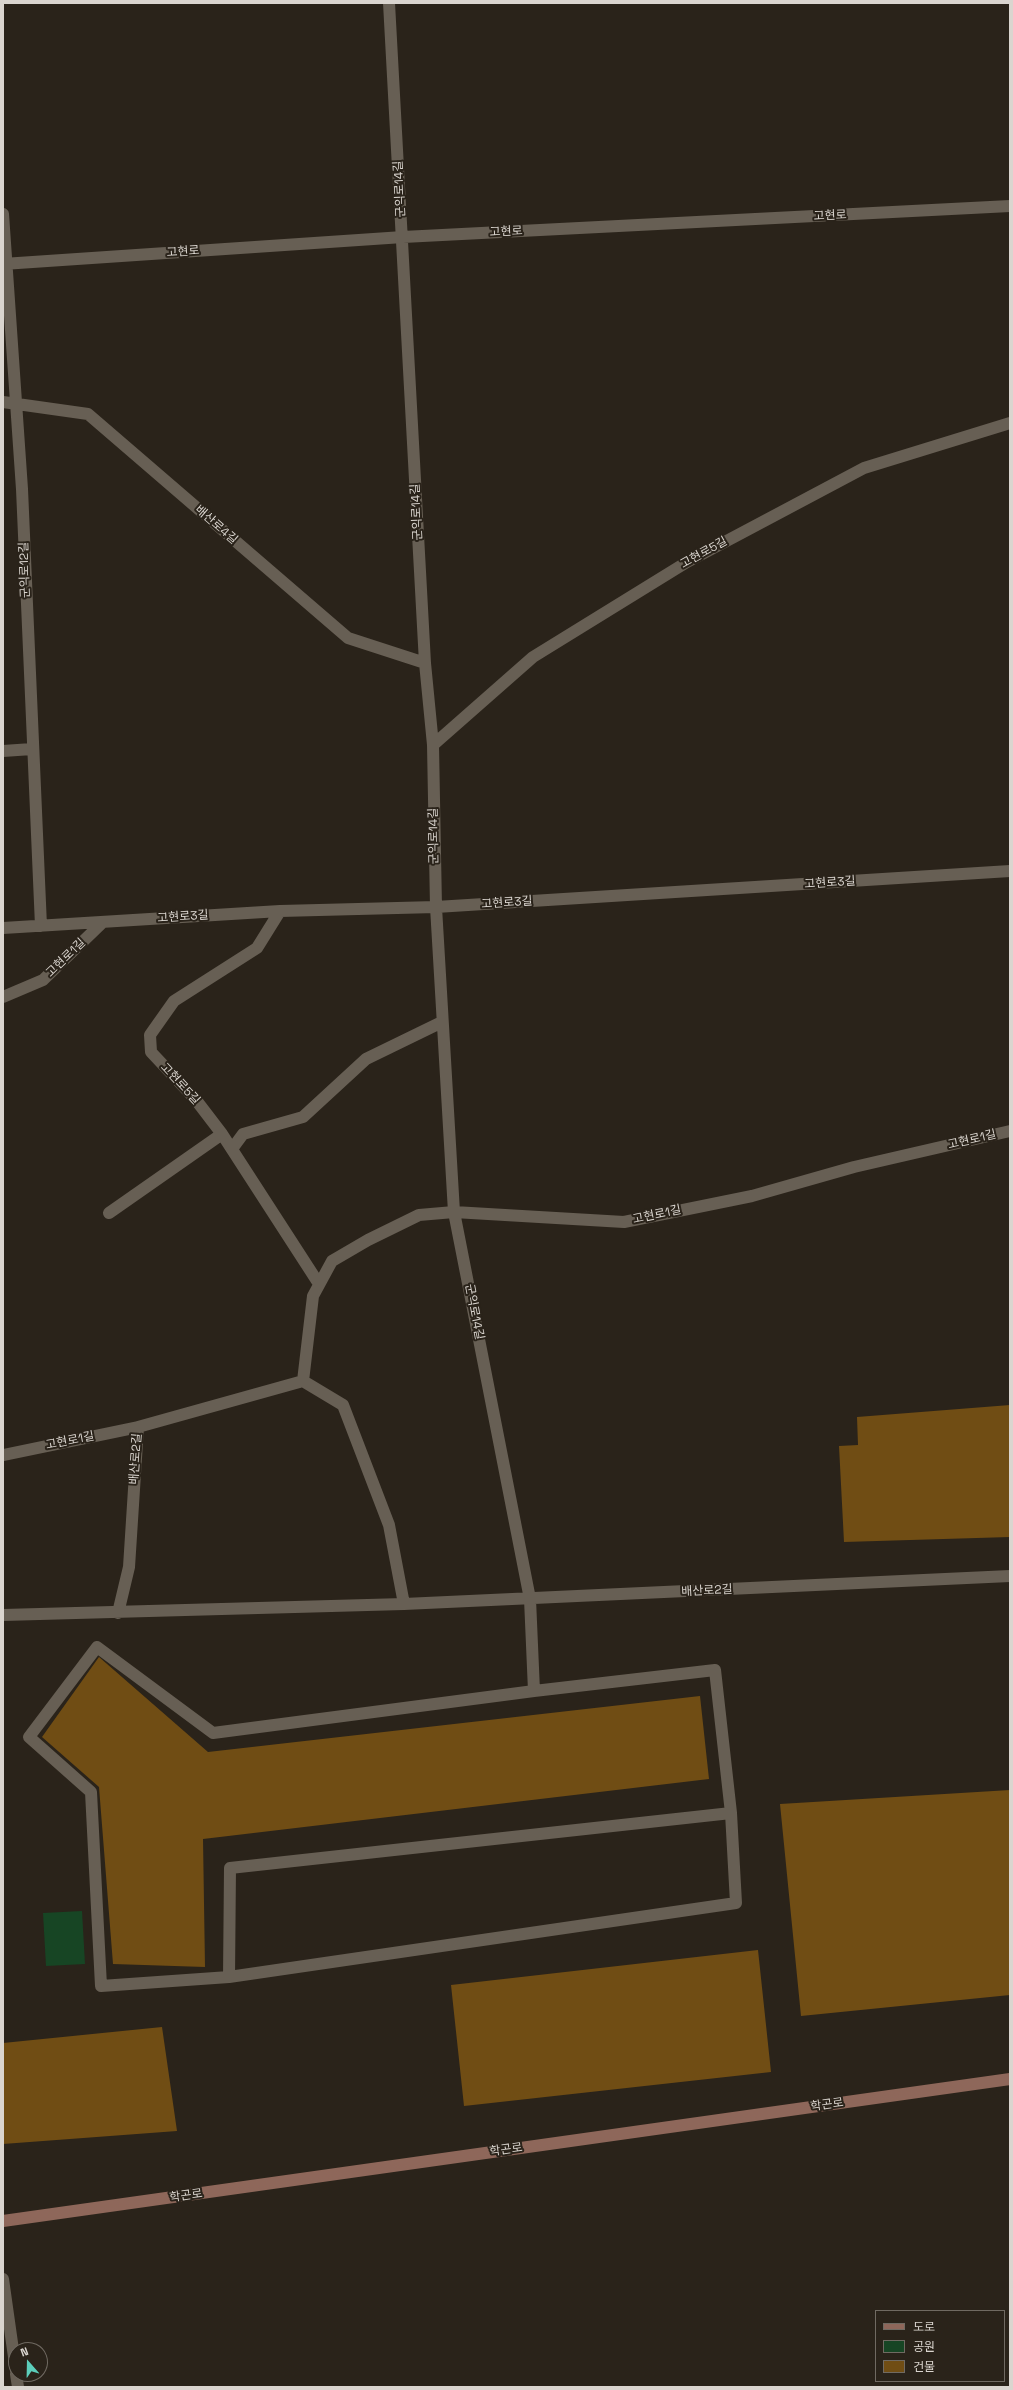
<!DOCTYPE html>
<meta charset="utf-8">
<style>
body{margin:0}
#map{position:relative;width:1013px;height:2390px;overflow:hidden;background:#2a231a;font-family:"Space Grotesk","Noto Sans KR",sans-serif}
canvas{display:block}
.frame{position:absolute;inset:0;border:4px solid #dad5cf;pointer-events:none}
.legend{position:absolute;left:875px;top:2310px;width:130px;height:72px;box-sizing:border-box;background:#2a231a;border:1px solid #706a62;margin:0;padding:5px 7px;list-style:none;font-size:12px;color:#dad5cf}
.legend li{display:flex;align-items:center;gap:8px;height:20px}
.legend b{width:20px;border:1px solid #706a62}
.north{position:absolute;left:8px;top:2342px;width:40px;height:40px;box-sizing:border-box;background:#2a231a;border:1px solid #706a62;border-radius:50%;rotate:340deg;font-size:11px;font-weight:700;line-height:16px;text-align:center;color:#dad5cf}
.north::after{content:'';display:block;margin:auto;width:14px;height:18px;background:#5ccebb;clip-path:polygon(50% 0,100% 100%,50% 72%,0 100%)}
</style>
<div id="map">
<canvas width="1013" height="2390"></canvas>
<div class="frame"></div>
<ul class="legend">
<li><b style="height:5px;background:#8e675a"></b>도로</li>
<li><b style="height:11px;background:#174524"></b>공원</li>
<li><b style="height:11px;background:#704d14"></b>건물</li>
</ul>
<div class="north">N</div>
</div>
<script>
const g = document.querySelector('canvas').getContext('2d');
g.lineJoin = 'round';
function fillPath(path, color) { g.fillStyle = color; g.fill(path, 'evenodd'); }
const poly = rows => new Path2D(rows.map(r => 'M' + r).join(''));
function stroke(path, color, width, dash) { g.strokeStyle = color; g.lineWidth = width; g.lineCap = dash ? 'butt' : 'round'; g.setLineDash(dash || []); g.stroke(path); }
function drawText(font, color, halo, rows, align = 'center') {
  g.font = font + ' "Space Grotesk","Noto Sans KR",sans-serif'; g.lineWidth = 4; g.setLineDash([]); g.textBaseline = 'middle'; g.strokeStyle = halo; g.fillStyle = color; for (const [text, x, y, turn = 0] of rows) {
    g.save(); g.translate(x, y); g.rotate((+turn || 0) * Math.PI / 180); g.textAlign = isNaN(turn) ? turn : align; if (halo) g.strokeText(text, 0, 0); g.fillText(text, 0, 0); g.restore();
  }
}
const green = poly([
 [82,1911,85,1964,46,1966,43,1913]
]);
const building = poly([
 [1010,1405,1010,1537,844,1542,839,1446,858,1445,857,1417],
 [99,1657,208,1752,700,1696,709,1779,203,1839,205,1967,113,1964,99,1787,42,1737],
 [1010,1790,1010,1995,801,2016,780,1804],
 [758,1950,771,2072,464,2106,451,1985],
 [162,2027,177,2131,3,2144,3,2043]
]);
const lane = poly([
 [3,2279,16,2371],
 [16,2374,18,2387]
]);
const street = poly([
 [389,3,425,663,433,745,436,907,454,1212,530,1599,534,1691,213,1733,97,1647,29,1737,91,1792,101,1986,229,1977,736,1903,731,1813,715,1670,534,1691],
 [3,214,22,489,41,926],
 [3,264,403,237,1010,206],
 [3,402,88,414,348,638,425,663],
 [433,745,533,657,687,562,864,468,1010,423],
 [3,751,32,749],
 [280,911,257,948,174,1001,150,1035,151,1052,196,1100,222,1134,319,1284],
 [3,928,280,911,436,907,1010,871],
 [3,997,43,980,103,922],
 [232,1149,243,1134,303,1117,366,1059,442,1022],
 [109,1213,222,1134],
 [303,1381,343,1405,389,1525,404,1604],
 [3,1455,138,1427],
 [118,1613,129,1567,138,1427,303,1381,313,1296,332,1261,368,1240,419,1215,454,1212,624,1222,752,1196,854,1167,1010,1131],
 [3,1615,404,1604,1010,1576],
 [229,1977,230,1868,731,1813]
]);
const secondary = poly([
 [3,2221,1010,2079]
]);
const streetNames = [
 ["군익로14길",400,189,-93],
 ["고현로",830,216,-3],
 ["고현로",506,232,-3],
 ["고현로",183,252,-4],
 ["군익로14길",417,512,-93],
 ["배산로4길",216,525,41],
 ["고현로5길",704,553,-29],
 ["군익로12길",25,570,-92],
 ["군익로14길",434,836,-91],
 ["고현로3길",830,883,-4],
 ["고현로3길",507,903,-4],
 ["고현로3길",183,917,-4],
 ["고현로1길",66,958,-44],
 ["고현로5길",180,1084,47],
 ["고현로1길",972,1140,-13],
 ["고현로1길",657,1215,-12],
 ["군익로14길",474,1312,79],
 ["고현로1길",70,1441,-11],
 ["배산로2길",136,1459,-86],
 ["배산로2길",707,1591,-3],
 ["학곤로",827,2105,-8],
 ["학곤로",506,2150,-8],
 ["학곤로",186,2196,-8]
];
fillPath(green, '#174524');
fillPath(building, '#704d14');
stroke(lane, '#675f54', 12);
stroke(street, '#675f54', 12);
stroke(secondary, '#8e675a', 12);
drawText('12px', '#dad5cf', '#2a231a', streetNames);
</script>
